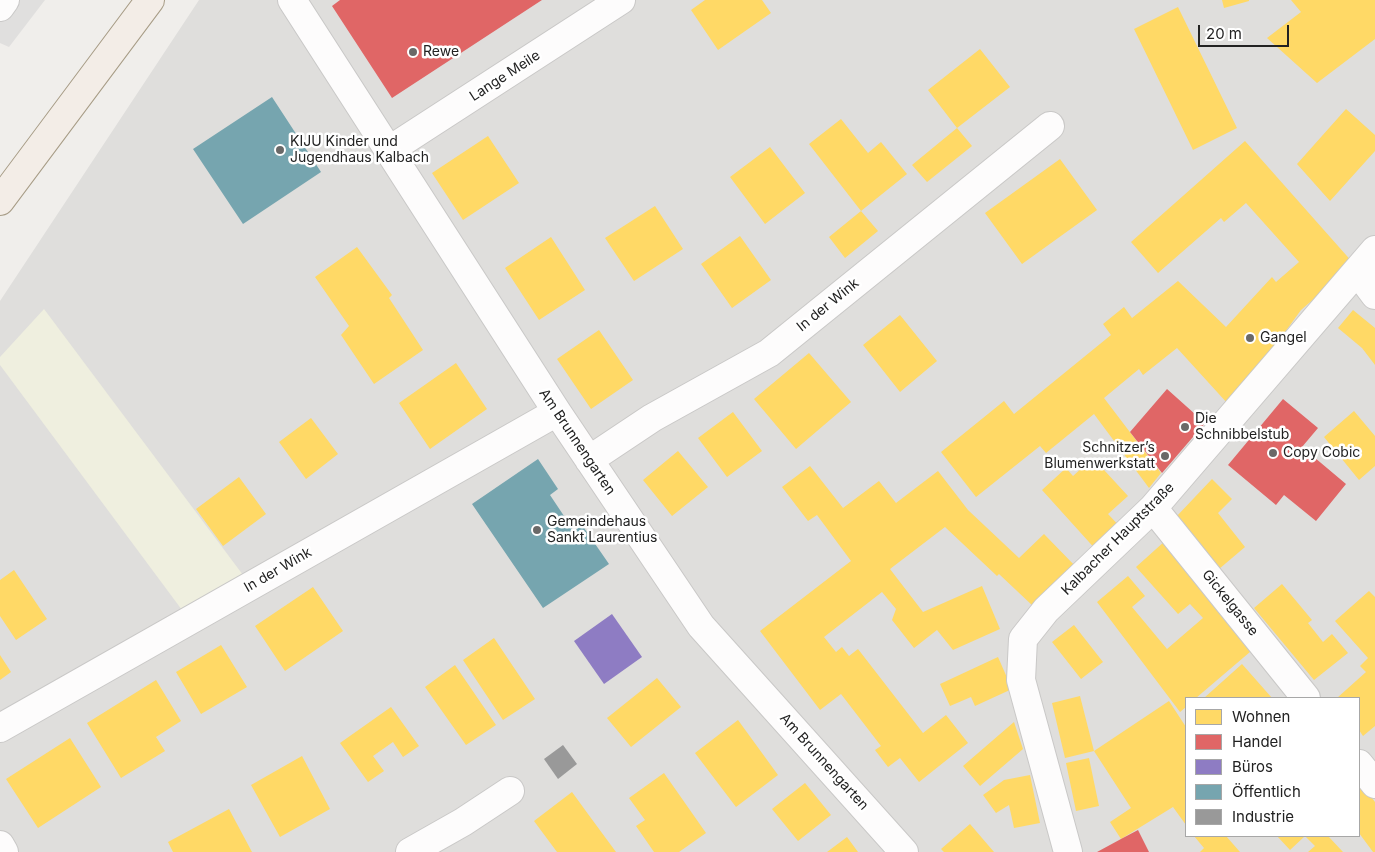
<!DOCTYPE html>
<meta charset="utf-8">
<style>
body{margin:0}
#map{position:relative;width:1375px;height:852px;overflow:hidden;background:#f0eeeb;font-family:Inter,sans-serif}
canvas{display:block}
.legend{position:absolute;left:1185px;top:697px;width:175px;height:140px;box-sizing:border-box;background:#fff;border:1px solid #a7a7a7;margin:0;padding:6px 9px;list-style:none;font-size:15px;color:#222}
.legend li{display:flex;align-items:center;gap:10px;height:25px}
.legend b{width:25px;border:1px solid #a7a7a7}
.scale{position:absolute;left:1198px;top:25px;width:91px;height:22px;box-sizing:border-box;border:2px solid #222;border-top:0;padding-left:6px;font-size:15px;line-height:18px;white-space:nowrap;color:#222;-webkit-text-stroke:4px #fff;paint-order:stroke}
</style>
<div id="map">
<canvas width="1375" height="852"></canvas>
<ul class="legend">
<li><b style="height:14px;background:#ffd966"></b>Wohnen</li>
<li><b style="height:14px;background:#e06666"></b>Handel</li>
<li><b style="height:14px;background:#8e7cc3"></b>Büros</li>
<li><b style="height:14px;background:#76a5af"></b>Öffentlich</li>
<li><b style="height:14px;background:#999"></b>Industrie</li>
</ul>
<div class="scale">20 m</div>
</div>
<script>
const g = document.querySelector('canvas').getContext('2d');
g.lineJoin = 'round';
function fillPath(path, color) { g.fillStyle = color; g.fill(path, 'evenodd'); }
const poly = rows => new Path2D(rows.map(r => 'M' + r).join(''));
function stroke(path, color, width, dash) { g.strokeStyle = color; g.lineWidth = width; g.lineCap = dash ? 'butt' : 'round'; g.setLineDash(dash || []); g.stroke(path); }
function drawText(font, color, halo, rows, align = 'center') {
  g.font = font + ' Inter,sans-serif'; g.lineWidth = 5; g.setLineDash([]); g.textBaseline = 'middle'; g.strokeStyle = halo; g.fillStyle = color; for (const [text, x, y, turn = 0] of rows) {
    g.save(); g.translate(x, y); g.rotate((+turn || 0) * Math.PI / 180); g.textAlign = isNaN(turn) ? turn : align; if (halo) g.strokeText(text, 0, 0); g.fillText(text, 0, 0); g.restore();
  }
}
const residential = poly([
 [199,0,1375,0,1375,852,0,852,0,301],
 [1186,698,1359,698,1359,836,1186,836]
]);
const farmland = poly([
 [44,309,243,575,182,610,0,365,0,357]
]);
const parking = poly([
 [0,0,45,0,9,47,0,43]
]);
const homes = poly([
 [705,0,762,0,771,13,718,50,691,10],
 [1222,0,1249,0,1249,1,1224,8],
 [1291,0,1375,0,1375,39,1317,83,1267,38,1301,12],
 [1178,7,1237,128,1193,150,1134,29],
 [980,49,1010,87,957,128,972,146,927,182,912,165,957,128,928,90],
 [1346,109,1375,135,1375,151,1330,201,1297,164],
 [841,119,868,153,881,142,907,174,861,211,809,144],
 [488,136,519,183,463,220,432,173],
 [1245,141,1354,264,1301,310,1264,361,1228,404,1177,348,1143,375,1139,369,1104,398,1161,473,1149,488,1094,414,1046,453,1040,446,976,497,941,452,1004,401,1014,414,1111,335,1103,324,1124,307,1132,318,1178,281,1226,327,1272,277,1276,282,1299,262,1246,203,1224,222,1221,218,1158,273,1131,242],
 [770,147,805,193,765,224,730,177],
 [1060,159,1097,210,1022,264,985,213],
 [655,206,683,249,634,281,605,238],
 [861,211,878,231,845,258,829,237],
 [740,236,771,280,732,308,701,264],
 [551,237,585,290,539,320,505,268],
 [357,247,392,295,389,298,423,350,374,384,341,335,349,326,315,277],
 [1353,310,1375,328,1375,365,1362,348,1338,328],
 [900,315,937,361,900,392,863,345],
 [599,330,633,380,591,409,557,359],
 [809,353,851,402,796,449,754,399],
 [456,363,487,409,430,449,399,403],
 [1354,411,1375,436,1375,466,1359,480,1324,437],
 [733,412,762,451,727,477,698,438],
 [311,418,338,454,306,479,279,442],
 [678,451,708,487,672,516,643,480],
 [1093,458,1128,496,1108,514,1123,530,1098,552,1042,490,1066,468,1073,476],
 [810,466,843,508,879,481,896,503,938,471,968,510,1019,558,1044,534,1079,570,1034,607,999,574,997,576,945,527,890,569,923,612,982,586,1000,629,953,650,937,630,914,648,892,620,896,609,882,592,824,637,836,652,842,647,849,656,858,649,923,733,946,715,968,743,919,782,900,758,888,767,875,750,881,746,841,694,820,710,760,631,851,561,817,515,808,521,782,487],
 [239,477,266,514,223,546,196,509],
 [1212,479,1232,499,1218,513,1245,547,1219,569,1176,517],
 [1165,541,1257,646,1196,698,1186,698,1186,707,1180,712,1097,602,1128,576,1145,596,1132,607,1167,649,1203,618,1190,604,1178,614,1136,567],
 [14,570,47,619,16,640,0,616,0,580],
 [1282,584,1312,620,1308,623,1323,642,1332,634,1348,653,1314,680,1254,608],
 [313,587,343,631,285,671,255,626],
 [1369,591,1375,597,1375,726,1363,736,1359,730,1359,698,1337,698,1366,672,1360,666,1368,658,1335,621],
 [1074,625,1103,662,1081,679,1052,642],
 [494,638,535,699,503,720,463,660],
 [221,645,247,687,201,714,176,672],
 [0,655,11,672,0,680],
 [998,657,1012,689,975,706,971,697,950,706,940,684],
 [1242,664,1272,698,1204,698],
 [455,665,496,725,466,745,425,687],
 [657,678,681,707,631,747,607,718],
 [156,680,181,721,156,737,165,751,121,778,87,723],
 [1080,696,1094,751,1065,758,1052,703],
 [1169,701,1186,727,1186,825,1173,807,1121,839,1110,822,1131,808,1094,751],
 [391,707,419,746,403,757,393,742,373,756,384,771,368,782,340,743],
 [738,720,778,775,736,807,695,753],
 [1014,722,1023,749,980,786,963,766],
 [70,738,101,787,38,828,6,779],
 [302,756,330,809,280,837,251,785],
 [1089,758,1099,806,1076,811,1066,763],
 [664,773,706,833,679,852,654,852,636,826,645,820,629,798],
 [1030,775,1040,823,1014,828,1009,805,996,813,983,795,1004,780],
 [1359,781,1375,802,1375,852,1373,852,1359,833],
 [805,783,831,815,798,841,772,809],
 [572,792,588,814,616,852,557,852,534,821],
 [229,809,252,852,173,852,168,842],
 [970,824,994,852,944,852,941,849],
 [1194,836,1226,836,1240,852,1200,852,1204,848],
 [1277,836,1305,836,1290,850],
 [1305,836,1328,836,1343,852,1308,852,1315,846],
 [847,837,858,852,827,852]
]);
const shops = poly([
 [340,0,542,0,392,98,332,6],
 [1167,389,1205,423,1162,473,1130,432],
 [1283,399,1318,428,1302,447,1346,484,1316,521,1284,495,1276,505,1228,465],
 [1138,830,1149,852,1097,852,1121,839]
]);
const offices = poly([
 [612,614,642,657,604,684,574,641]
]);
const public = poly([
 [272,97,321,172,243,224,193,149],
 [538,459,558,489,550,495,574,531,582,525,609,564,543,608,472,504]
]);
const industry = poly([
 [563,745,577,764,558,779,544,759]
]);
const minor = poly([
 [292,0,557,412,701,626,904,852],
 [0,7,5,0],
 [388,151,621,0],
 [1357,271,1375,295],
 [589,460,652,418,769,353,1050,126],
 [1153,508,1306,698],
 [0,728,557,412],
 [1359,764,1375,784],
 [0,845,4,852],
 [410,852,463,822,510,791],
 [1068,852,1021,680,1023,639,1046,610,1153,508,1375,250]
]);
const major = poly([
 [0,201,150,0]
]);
const markers = [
 [413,52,5,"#6a6968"],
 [280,150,5,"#6a6968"],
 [1250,338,5,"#6a6968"],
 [1185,427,5,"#6a6968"],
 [1273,453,5,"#6a6968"],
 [1165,456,5,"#6a6968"],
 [537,530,5,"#6a6968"]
];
const poiNames = [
 ["Rewe",423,52],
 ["KIJU Kinder und",290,142],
 ["Jugendhaus Kalbach",290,158],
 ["Gangel",1260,338],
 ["Die",1195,419],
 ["Schnibbelstub",1195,435],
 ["Schnitzer’s",1155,448,"right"],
 ["Blumenwerkstatt",1155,464,"right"],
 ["Copy Cobic",1283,453],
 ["Gemeindehaus",547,522],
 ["Sankt Laurentius",547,538]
];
const streetNames = [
 ["Lange Meile",505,76,-33],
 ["In der Wink",828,305,-39],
 ["Am Brunnengarten",577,442,56],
 ["Kalbacher Hauptstraße",1118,539,-45],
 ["In der Wink",278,570,-30],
 ["Gickelgasse",1230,603,51],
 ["Am Brunnengarten",824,762,48]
];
fillPath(residential, '#dfdedc');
fillPath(farmland, '#efefdf');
fillPath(parking, '#e0dfde');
fillPath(homes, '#ffd966');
fillPath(shops, '#e06666');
fillPath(offices, '#8e7cc3');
fillPath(public, '#76a5af');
fillPath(industry, '#999');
stroke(minor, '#c9c8c7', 30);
stroke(major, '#a79c86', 30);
stroke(minor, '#fdfcfc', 28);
stroke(major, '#f3ede7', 28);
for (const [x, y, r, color] of markers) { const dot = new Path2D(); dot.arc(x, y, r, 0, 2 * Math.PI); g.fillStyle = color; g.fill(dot); stroke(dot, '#fff', 2); }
drawText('14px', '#222', '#fff', poiNames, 'left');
drawText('14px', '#222', '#fff', streetNames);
</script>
